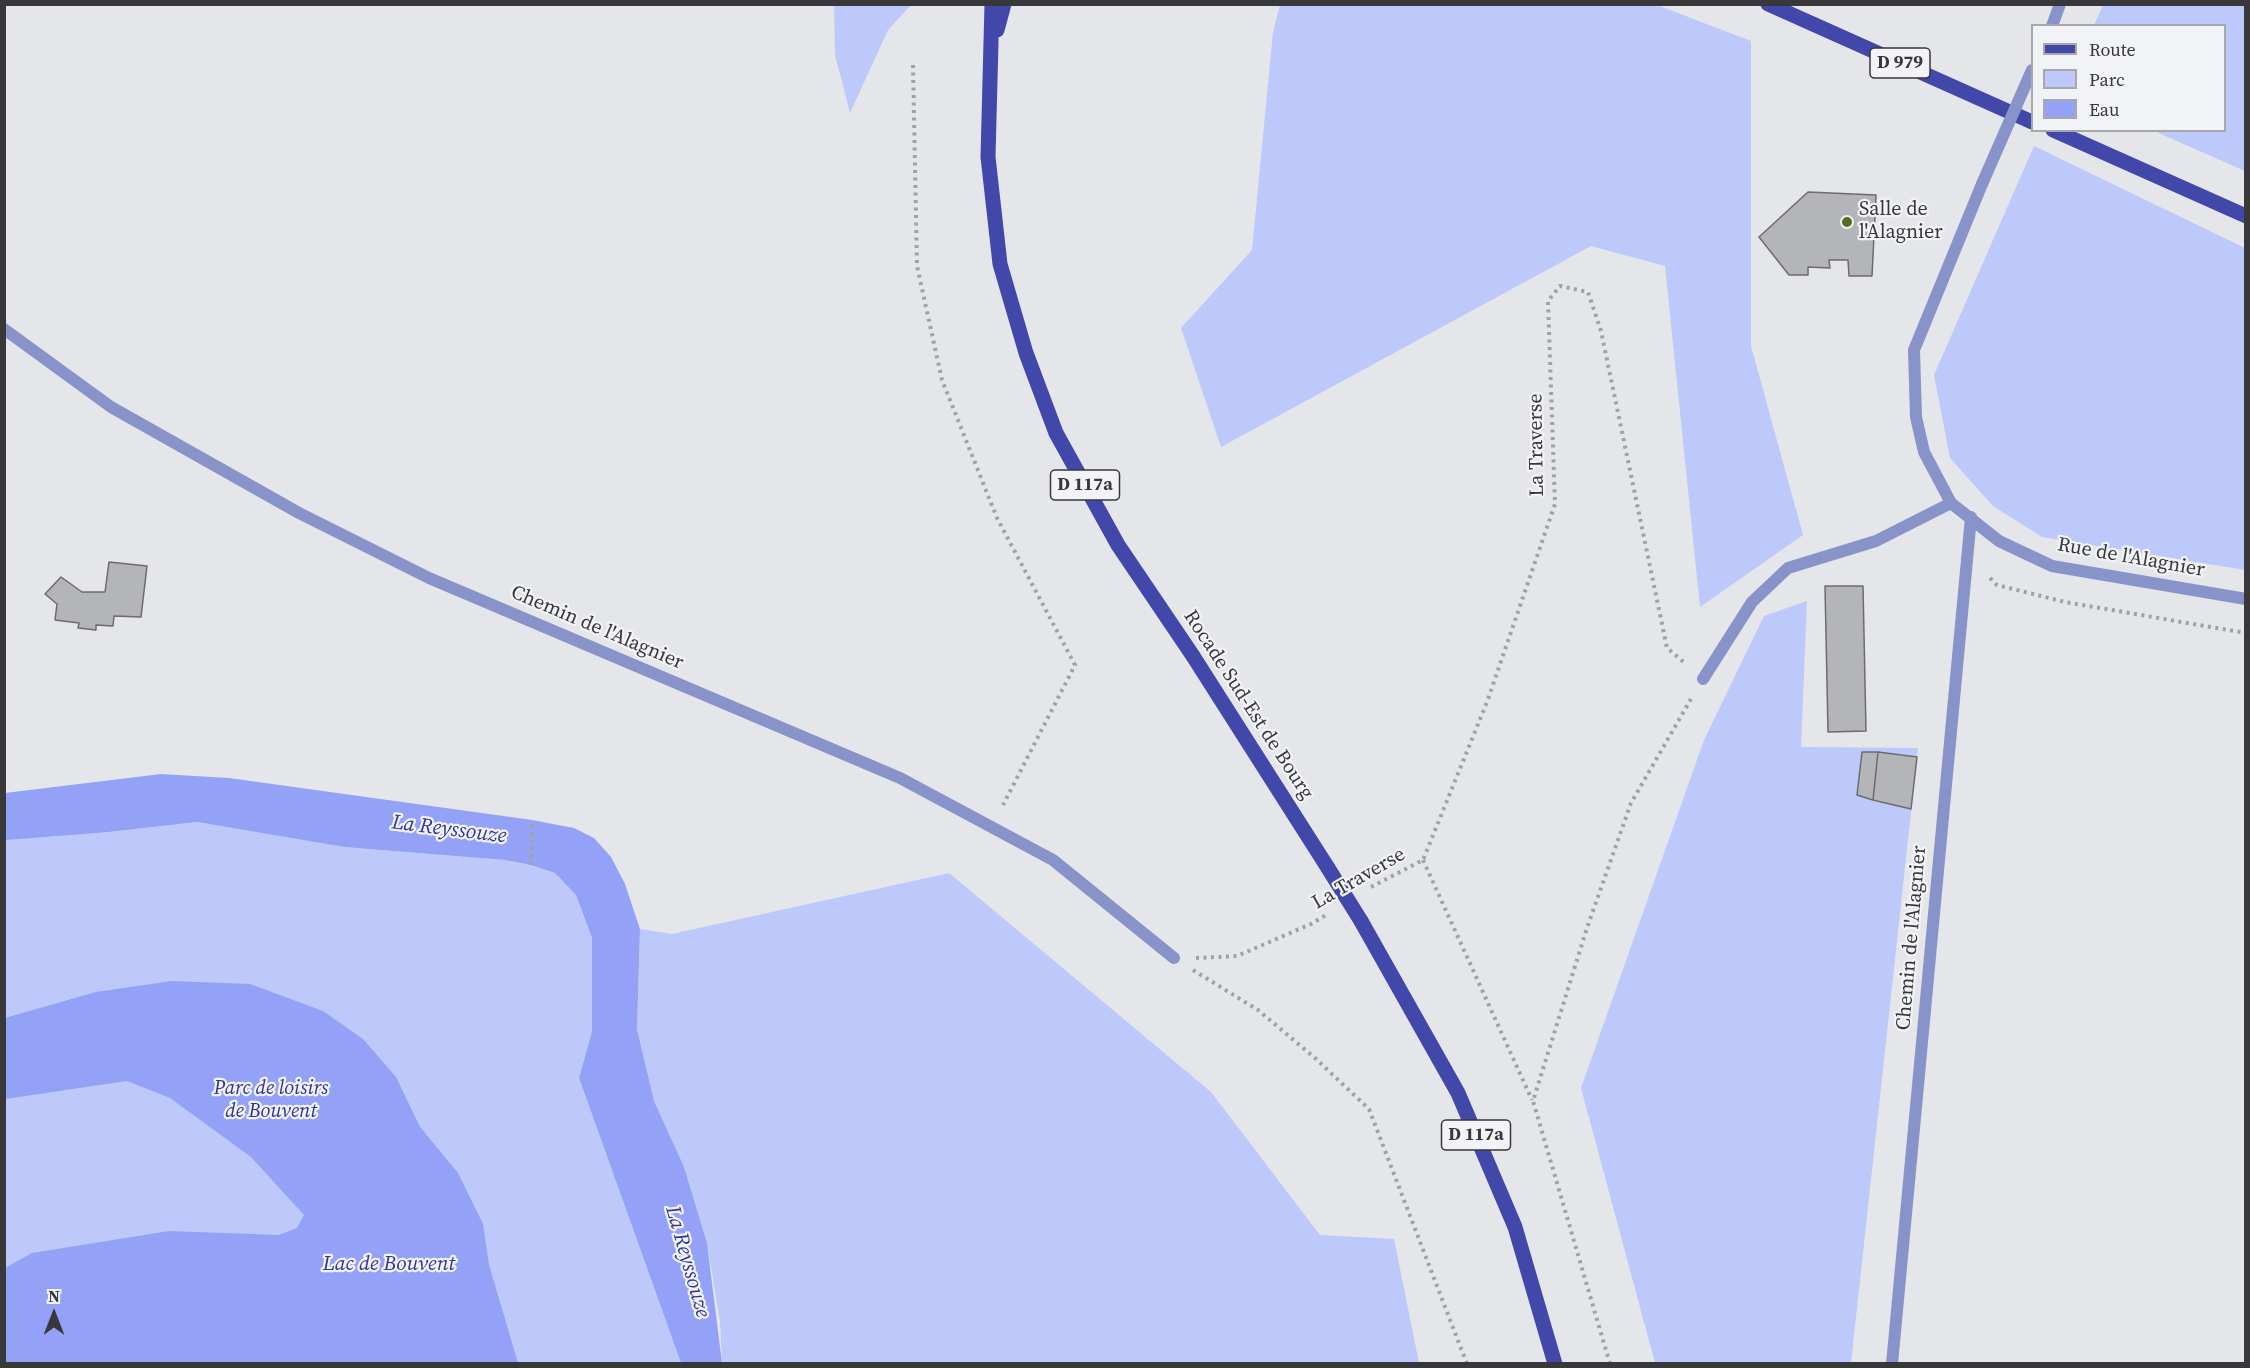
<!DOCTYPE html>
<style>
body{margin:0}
#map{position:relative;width:2250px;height:1368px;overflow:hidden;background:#e5e6e9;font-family:"Source Serif 4",serif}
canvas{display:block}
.frame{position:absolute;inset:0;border:6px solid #38383a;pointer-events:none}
.legend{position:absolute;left:2031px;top:24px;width:195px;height:108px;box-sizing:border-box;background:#f2f3f6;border:2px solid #a8a8ab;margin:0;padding:8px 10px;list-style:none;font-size:18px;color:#38383a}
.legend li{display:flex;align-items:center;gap:12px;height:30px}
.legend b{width:30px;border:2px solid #a8a8ab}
.north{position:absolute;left:24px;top:1284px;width:60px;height:60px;-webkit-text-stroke:4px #f2f3f6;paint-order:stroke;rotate:0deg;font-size:16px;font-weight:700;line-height:24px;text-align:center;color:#38383a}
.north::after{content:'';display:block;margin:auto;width:21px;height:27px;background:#38383a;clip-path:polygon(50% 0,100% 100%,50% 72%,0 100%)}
</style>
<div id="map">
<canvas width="2250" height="1368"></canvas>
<div class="frame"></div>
<ul class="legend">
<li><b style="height:8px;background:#4148aa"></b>Route</li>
<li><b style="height:16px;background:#bdc8fb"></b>Parc</li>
<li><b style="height:16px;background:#93a2f6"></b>Eau</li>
</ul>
<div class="north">N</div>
</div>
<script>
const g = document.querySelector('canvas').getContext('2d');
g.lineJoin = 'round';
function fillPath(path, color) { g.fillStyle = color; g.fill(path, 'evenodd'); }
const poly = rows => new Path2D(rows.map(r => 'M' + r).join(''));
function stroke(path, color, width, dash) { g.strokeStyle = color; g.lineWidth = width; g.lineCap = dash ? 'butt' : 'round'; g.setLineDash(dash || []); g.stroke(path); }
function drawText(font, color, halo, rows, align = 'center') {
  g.font = font + ' "Source Serif 4",serif'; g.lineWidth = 4.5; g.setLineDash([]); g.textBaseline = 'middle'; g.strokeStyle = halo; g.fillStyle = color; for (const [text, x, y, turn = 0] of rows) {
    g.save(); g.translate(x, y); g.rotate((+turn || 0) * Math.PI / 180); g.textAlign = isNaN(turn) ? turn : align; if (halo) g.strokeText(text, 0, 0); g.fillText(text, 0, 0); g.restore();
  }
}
const green = poly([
 [834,5,911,5,888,30,850,113,835,55],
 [1280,5,1657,5,1751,41,1751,346,1803,535,1700,607,1665,266,1591,246,1221,447,1181,328,1252,250,1273,32],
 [2103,5,2245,5,2245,171,2154,131,2224,130,2224,26,2094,25],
 [2034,146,2245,248,2245,570,2042,537,1993,506,1950,458,1934,375],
 [1807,601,1801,747,1918,748,1851,1363,1655,1363,1581,1088,1704,740,1764,616],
 [197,822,344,847,505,860,531,865,555,873,576,895,592,938,592,1031,579,1078,681,1363,5,1364,5,838,109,832],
 [949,873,1211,1092,1320,1235,1394,1239,1419,1363,722,1363,720,1322,707,1243,684,1168,654,1101,637,1029,640,929,672,934]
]);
const water = poly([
 [161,774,229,778,532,820,574,828,594,838,611,857,625,884,640,929,637,1029,654,1101,684,1167,707,1243,722,1363,681,1363,579,1078,592,1031,592,938,576,895,555,873,531,865,505,860,344,847,197,822,109,832,5,840,5,793],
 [172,981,250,984,323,1011,363,1039,396,1077,420,1127,458,1173,483,1224,489,1265,518,1363,5,1363,5,1268,32,1253,169,1231,279,1235,297,1228,304,1215,251,1157,170,1098,127,1081,5,1099,5,1018,96,992]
]);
const building = poly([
 [1808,192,1876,195,1872,276,1849,276,1848,260,1829,260,1830,268,1808,267,1808,275,1789,275,1759,237,1808,192],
 [109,562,147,566,141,617,114,616,113,626,96,625,96,630,78,628,79,623,55,620,57,604,45,594,61,577,82,592,105,592,109,562],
 [1825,586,1863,586,1866,731,1828,732,1825,586],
 [1862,752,1878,752,1873,800,1857,795,1862,752],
 [1878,752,1917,757,1911,809,1873,800,1878,752]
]);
const path = poly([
 [913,65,917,266,942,380,997,518,1075,665,1003,805],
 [1990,578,1997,585,2065,602,2246,633],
 [1423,860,1532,1100],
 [531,865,532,820],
 [1371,887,1423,860,1487,702,1555,504,1548,301,1560,286,1588,292,1601,331,1667,648,1686,664],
 [1196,958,1237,956,1311,924,1326,915],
 [1193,970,1258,1010,1315,1058,1369,1109,1467,1364],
 [1610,1364,1533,1101,1587,928,1631,803,1691,699]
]);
const minor = poly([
 [2052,26,2060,4],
 [1982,184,1914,350,1916,417,1924,452,1951,503,1999,541,2052,566,2246,599],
 [4,329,111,407,299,513,429,578,900,778,1053,860,1174,958],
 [1703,679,1752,602,1788,568,1876,541,1951,503],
 [1892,1364,1971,517]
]);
const primary = poly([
 [992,4,988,157,1000,264,1026,353,1056,433,1118,545,1193,656,1328,868],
 [1768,4,2032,122],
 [997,30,1004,4],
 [2053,130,2246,216],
 [1361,921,1458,1093,1515,1227,1555,1364]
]);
const minorBridge = poly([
 [1982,184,2032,70]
]);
const primaryBridge = poly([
 [1328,868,1361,921]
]);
const markers = [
 [1847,222,6,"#556d1f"]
];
const shields = [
 [1900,63,60],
 [1085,485,69],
 [1476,1135,69]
];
const shieldNames = [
 ["D 979",1900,63],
 ["D 117a",1085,485],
 ["D 117a",1476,1135]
];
const poiNames = [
 ["Salle de",1859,210],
 ["l'Alagnier",1859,233]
];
const streetNames = [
 ["La Traverse",1537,445,-91],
 ["Rue de l'Alagnier",2131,558,10],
 ["Chemin de l'Alagnier",597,628,23],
 ["Rocade Sud-Est de Bourg",1248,705,57],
 ["La Traverse",1359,879,-30],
 ["Chemin de l'Alagnier",1912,938,-85]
];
const parkNames = [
 ["Parc de loisirs",271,1089],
 ["de Bouvent",271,1112]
];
const waterNames = [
 ["La Reyssouze",449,830,7],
 ["La Reyssouze",687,1262,74],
 ["Lac de Bouvent",389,1265]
];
fillPath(green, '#bdc8fb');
fillPath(water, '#93a2f6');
fillPath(building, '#b4b5b8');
stroke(building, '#6c6c6f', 1.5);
stroke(path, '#a0a1a3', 4, [3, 4.5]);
stroke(minor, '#8893ca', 12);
stroke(primary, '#4148aa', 15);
stroke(minorBridge, '#8893ca', 12);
stroke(primaryBridge, '#4148aa', 15);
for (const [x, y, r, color] of markers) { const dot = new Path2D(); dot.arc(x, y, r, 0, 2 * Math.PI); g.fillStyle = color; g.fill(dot); stroke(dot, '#f2f3f6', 2); }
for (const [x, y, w] of shields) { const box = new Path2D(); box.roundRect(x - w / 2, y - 15, w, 30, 4.5); g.fillStyle = '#f2f3f6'; g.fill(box); stroke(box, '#38383a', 1.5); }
drawText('bold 18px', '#38383a', null, shieldNames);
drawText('20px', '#38383a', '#f2f3f6', poiNames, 'left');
drawText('20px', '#38383a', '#f2f3f6', streetNames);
drawText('italic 20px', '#303291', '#f2f3f6', parkNames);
drawText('italic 21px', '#323594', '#f2f3f6', waterNames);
</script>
